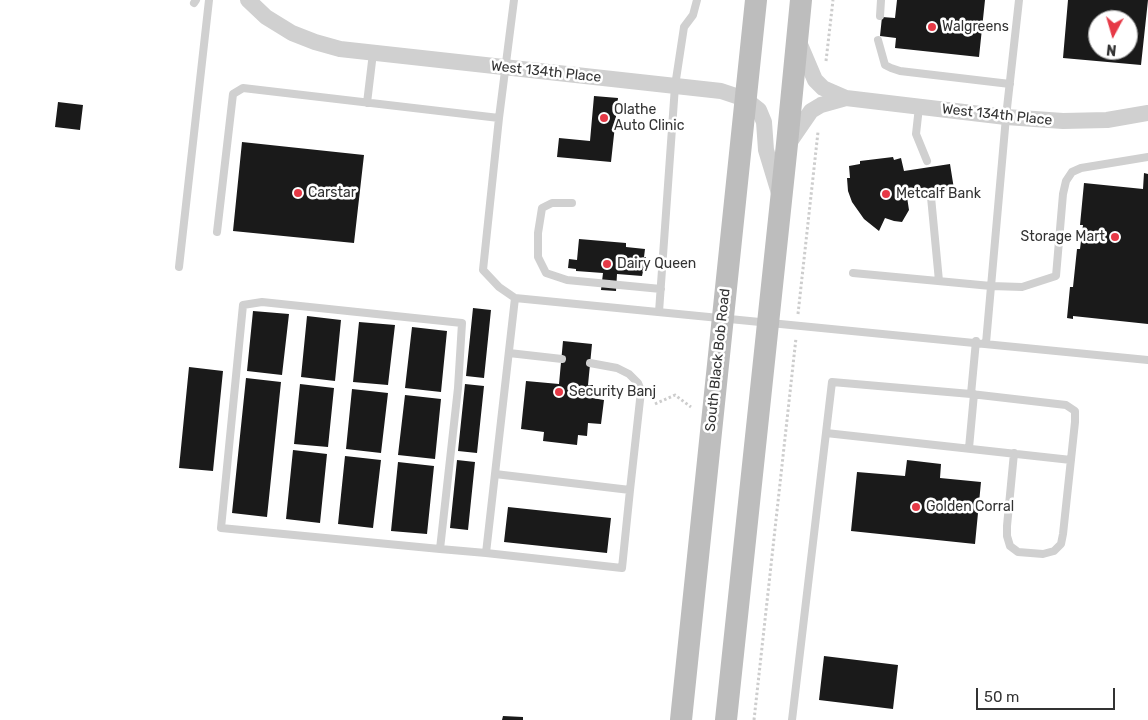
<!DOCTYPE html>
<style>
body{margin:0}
#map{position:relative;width:1148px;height:720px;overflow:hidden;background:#fff;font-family:Rubik,sans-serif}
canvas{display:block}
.north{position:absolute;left:1088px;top:10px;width:50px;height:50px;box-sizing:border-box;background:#fff;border:1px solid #adadad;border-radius:50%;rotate:186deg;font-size:14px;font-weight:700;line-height:20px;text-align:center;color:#333}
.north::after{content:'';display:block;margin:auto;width:18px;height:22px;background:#e63946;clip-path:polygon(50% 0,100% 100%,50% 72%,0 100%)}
.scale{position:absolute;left:976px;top:688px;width:139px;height:22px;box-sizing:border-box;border:2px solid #333;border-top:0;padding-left:6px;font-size:15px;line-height:18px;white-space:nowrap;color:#333;-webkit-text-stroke:4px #fff;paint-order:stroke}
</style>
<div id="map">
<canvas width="1148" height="720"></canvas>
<div class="north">N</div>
<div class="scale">50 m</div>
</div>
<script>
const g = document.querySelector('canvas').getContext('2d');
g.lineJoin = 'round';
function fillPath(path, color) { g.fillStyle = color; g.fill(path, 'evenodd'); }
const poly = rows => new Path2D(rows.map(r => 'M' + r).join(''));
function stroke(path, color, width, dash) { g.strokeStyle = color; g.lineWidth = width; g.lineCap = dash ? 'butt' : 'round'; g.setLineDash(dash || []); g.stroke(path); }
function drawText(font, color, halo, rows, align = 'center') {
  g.font = font + ' Rubik,sans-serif'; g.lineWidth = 5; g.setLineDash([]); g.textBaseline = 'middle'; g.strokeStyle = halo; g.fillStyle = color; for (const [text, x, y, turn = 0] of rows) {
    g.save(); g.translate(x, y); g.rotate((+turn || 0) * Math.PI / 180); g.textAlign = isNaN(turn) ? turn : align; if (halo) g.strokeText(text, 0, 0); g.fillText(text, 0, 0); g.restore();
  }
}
const building = poly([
 [897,0,985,0,979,57,895,48,896,38,880,36,882,17,895,18],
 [1068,0,1148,0,1141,65,1063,58],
 [1098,20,1128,20,1128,50,1098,50],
 [594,96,618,98,611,162,557,157,559,138,590,141],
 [58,102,83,105,80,130,55,127],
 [242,142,364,155,354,243,233,231],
 [893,157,894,160,901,158,904,171,950,164,954,189,907,197,909,210,902,222,894,221,885,218,879,231,864,219,852,202,848,191,847,178,850,178,849,166,860,164,860,161],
 [1144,173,1148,174,1148,324,1073,316,1073,319,1067,318,1070,287,1073,287,1077,249,1080,249,1083,225,1080,225,1084,183,1143,189],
 [579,239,626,243,626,247,645,249,644,257,646,257,642,276,617,274,616,291,601,290,603,273,576,271,576,269,568,268,569,259,577,260],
 [473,308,491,310,484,378,466,376],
 [253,311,289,314,282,375,247,371],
 [307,316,341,320,335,381,301,377],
 [359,322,395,325,388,385,353,382],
 [412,327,447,331,441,392,405,388],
 [563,341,592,344,588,385,593,385,592,398,604,400,601,424,588,423,587,436,578,435,577,445,543,441,544,432,521,429,526,381,559,384],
 [189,367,223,371,213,471,179,468],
 [246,378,281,382,267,517,232,513],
 [300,384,334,388,328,447,294,444],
 [465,384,484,386,477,453,458,451],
 [352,389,388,393,381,453,346,449],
 [405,395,441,399,435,459,398,455],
 [293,450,327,454,320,523,286,519],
 [345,456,381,460,373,528,338,524],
 [457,460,475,462,468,530,450,528],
 [907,460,941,464,940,478,981,482,975,544,851,531,857,472,905,476],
 [398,462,434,466,427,534,391,531],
 [508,507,611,518,607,553,504,542],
 [824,656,898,665,893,709,819,700],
 [503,716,523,717,523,720,502,720]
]);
const path = poly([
 [826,61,833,0],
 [798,314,818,132],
 [655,404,675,395,691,407],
 [754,720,796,338]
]);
const lane = poly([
 [514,0,499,118,483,270,499,287,515,298,1148,360],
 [194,3,196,0],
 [880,16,881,0],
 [878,40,885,65,891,68,900,71,1010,84],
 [367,103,373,53],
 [919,107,916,134,927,161],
 [931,197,939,281],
 [572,203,552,203,542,208,538,233,538,257,546,273,567,280,661,289],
 [217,232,233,94,243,88,499,118],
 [179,267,209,0],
 [853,273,991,286,1022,287,1056,276,1063,194,1066,181,1072,172,1081,168,1148,157],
 [659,312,675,86,684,27,693,15,697,0],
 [986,343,1006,117,1019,0],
 [509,353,562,359],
 [971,394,1066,405,1075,411,1075,422,1063,534,1061,544,1054,551,1043,554,1018,552,1010,546,1007,536,1007,526,1014,453],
 [826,433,1071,460],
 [969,448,974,394],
 [495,474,630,490,641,391,638,383,629,374,617,368,590,363],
 [440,549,458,388,462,323,262,302,243,305,221,528,440,549,486,553,622,568,630,490],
 [486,553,515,298],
 [792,720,832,382,971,394,976,341]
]);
const street = poly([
 [248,0,266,17,292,33,315,42,340,49,721,91,745,99,759,110,764,122,766,150,779,193],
 [798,40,815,80,823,88,846,98,1006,117,1063,121,1107,120,1148,113],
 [789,143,811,111,821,105,846,98]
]);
const secondary = poly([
 [681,720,756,0],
 [726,720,787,144,801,0]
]);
const markers = [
 [932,27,5,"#e63946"],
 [604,118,5,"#e63946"],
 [298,193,5,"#e63946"],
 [886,194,5,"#e63946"],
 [1115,237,5,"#e63946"],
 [607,264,5,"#e63946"],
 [559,392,5,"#e63946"],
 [916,507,5,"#e63946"]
];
const poiNames = [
 ["Walgreens",942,27],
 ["Olathe",614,110],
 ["Auto Clinic",614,126],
 ["Carstar",308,193],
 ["Metcalf Bank",896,194],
 ["Storage Mart",1105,237,"right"],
 ["Dairy Queen",617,264],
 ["Security Banj",569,392],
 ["Golden Corral",926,507]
];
const streetNames = [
 ["West 134th Place",546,72,6],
 ["West 134th Place",997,115,6],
 ["South Black Bob Road",718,360,-84]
];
fillPath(building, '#1a1a1a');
stroke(path, '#cdcdcd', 3, [2.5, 2.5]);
stroke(lane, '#d0d0d0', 8);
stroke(street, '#d0d0d0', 16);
stroke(secondary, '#bdbdbd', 22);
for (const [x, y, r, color] of markers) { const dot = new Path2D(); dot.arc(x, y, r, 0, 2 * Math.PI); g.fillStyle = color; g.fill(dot); stroke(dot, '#fff', 2); }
drawText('14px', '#333', '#fff', poiNames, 'left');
drawText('14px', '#333', '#fff', streetNames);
</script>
